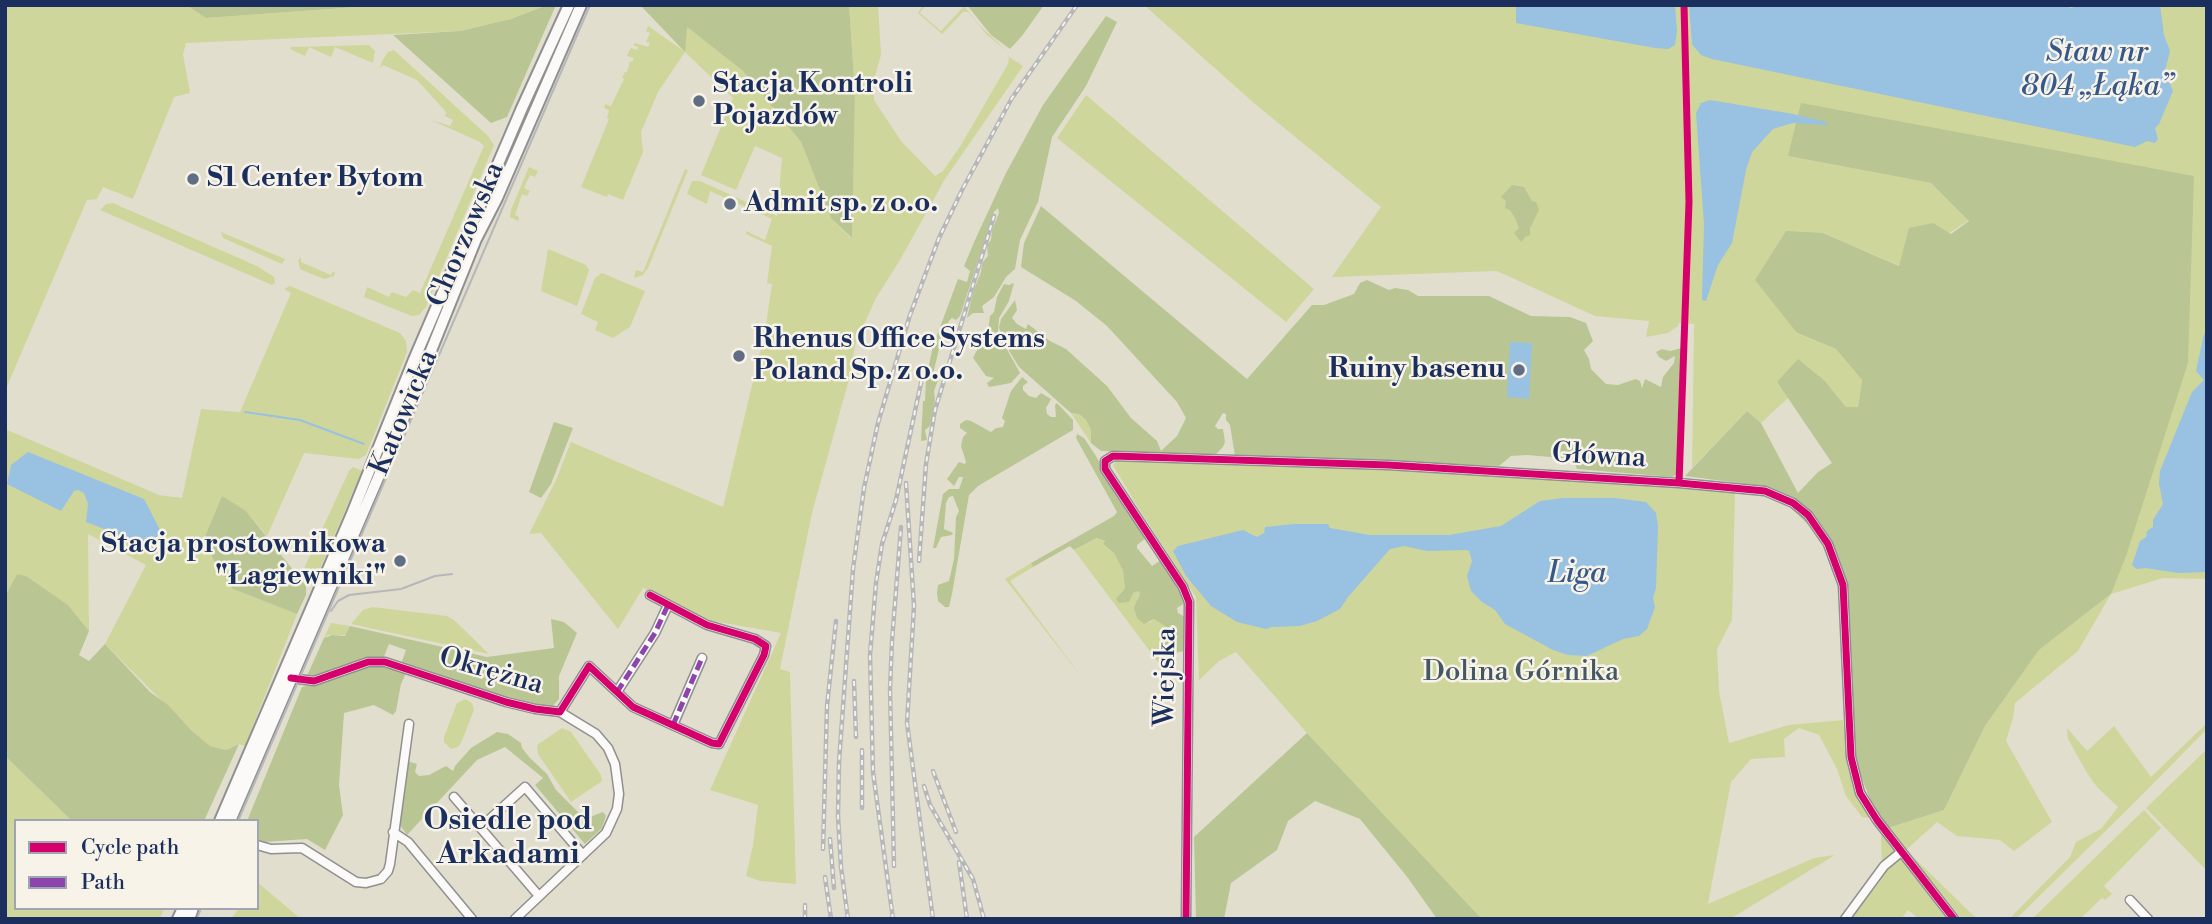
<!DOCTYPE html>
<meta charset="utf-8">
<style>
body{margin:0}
#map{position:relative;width:2212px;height:924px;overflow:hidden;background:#e2dece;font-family:"Libre Bodoni",serif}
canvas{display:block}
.frame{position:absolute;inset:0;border:7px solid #1b2f5e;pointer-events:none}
.legend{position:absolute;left:14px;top:819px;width:245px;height:91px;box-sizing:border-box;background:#f7f3e8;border:2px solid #9fa5b1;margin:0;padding:9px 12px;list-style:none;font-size:21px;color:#1b2f5e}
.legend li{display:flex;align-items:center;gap:14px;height:35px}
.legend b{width:35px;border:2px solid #9fa5b1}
</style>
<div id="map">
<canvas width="2212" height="924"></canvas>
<div class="frame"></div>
<ul class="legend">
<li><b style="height:9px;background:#d6006c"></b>Cycle path</li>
<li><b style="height:9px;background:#8e44ad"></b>Path</li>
</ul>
</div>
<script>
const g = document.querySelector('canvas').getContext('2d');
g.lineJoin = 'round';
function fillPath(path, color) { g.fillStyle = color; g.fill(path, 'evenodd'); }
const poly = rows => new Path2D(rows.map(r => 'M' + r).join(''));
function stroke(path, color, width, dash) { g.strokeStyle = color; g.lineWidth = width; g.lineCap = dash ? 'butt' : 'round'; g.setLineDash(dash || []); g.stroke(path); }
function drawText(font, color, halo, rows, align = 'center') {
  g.font = font + ' "Libre Bodoni",serif'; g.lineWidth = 5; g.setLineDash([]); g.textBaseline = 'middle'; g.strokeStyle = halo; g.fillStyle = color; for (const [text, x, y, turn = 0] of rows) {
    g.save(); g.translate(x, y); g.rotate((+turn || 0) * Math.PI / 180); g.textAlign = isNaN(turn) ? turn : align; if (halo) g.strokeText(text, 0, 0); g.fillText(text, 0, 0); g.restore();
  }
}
const green = poly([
 [5,5,186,5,206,18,384,5,547,5,511,19,460,31,186,43,183,54,190,93,174,97,133,199,103,187,97,199,87,200,5,391],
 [849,5,878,5,881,55,874,79,874,100,901,141,935,176,943,171,961,145,1008,64,1009,58,1008,52,987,35,968,12,963,12,942,34,918,13,923,5,926,5,920,13,941,31,964,6,980,26,1008,52,1009,57,1023,66,945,179,900,260,876,298,856,342,848,383,812,513,780,669,790,672,796,884,760,881,746,876,753,845,758,805,710,790,781,633,707,620,643,588,618,629,541,533,529,534,556,480,571,442,723,507,765,331,772,284,767,283,772,246,746,234,746,231,765,240,772,219,710,191,707,204,687,194,692,181,700,181,777,216,782,158,755,146,736,190,701,175,733,98,685,52,658,92,641,132,643,152,623,200,608,194,607,197,581,187,609,119,607,118,609,110,604,108,605,104,611,106,624,79,622,78,625,72,627,72,630,61,632,62,634,58,627,56,629,51,631,48,637,50,638,47,633,45,635,43,648,47,650,43,646,42,650,33,646,31,648,26,684,51,686,26,743,71,801,142,831,218,851,238,855,92],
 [1144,5,2207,5,2207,579,2163,578,2111,594,2078,651,2015,703,2013,718,2006,741,2052,822,2014,851,2000,840,1957,836,1937,822,1906,850,1977,919,1962,919,1888,828,1944,810,1985,726,2039,650,2111,594,2194,177,1788,156,1931,183,1969,220,1900,266,1823,233,1796,333,1836,349,1862,380,1858,407,1846,407,1825,381,1777,382,1788,398,1761,423,1747,411,1692,468,1694,324,1679,323,1678,326,1668,333,1646,337,1649,321,1595,316,1497,271,1332,277,1381,207,1255,104],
 [369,45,375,51,373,63,335,47,331,57,309,47,305,56,290,49,291,47],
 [394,50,488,136,494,145,426,307,419,315,412,316,364,297,367,287,389,297,392,292,406,297,413,290,420,293,484,146,480,142,431,120,450,126,453,120,445,116,446,112,417,80,383,65,380,69,382,61,388,52],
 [550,64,490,202,522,118],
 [1086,95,1314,289,1286,322,1057,138],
 [529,167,538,171,535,177,530,175,524,188,530,191,527,196,522,194,515,215,519,217,518,221,510,217,511,210],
 [685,169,688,170,648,268,643,275,634,278,636,270,643,272],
 [113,203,257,266,274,277,275,283,272,285,100,210,106,204],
 [221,232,285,259,282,264,223,238],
 [548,249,586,265,589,270,577,306,541,291],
 [301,257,301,262,331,275,333,271,335,273,334,276,324,279,300,269,298,260],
 [602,273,645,291,630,327,613,338,595,330,598,322,581,314,595,278],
 [290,286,400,333,406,341,407,352,366,455,359,459,304,453,267,536,246,511,233,589,297,614,245,746,239,744,226,750,210,746,191,730,105,644,146,565,88,534,89,631,68,605,17,574,5,596,5,429,159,495,182,498,201,409,240,412,291,293,284,289],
 [1071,413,1079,414,1086,420,1091,430,1091,443],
 [1164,456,1502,475,1735,492,1732,620,1717,649,1719,691,1729,743,1789,725,1843,720,1849,771,1857,797,1870,818,1862,817,1846,796,1837,769,1819,735,1799,728,1784,739,1785,757,1751,759,1731,782,1708,904,1814,858,1835,855,1730,919,1482,919,1307,733,1236,652,1219,661,1199,680,1196,597,1134,501,1113,465,1117,460],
 [353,467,362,471,313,585,304,575,305,566,349,471],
 [1098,538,1106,542,1104,545,1114,553,1123,571,1125,588,1120,593,1138,590,1140,592,1137,599,1149,623,1154,619,1169,628,1165,633,1167,651,1172,657,1164,670,1074,550],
 [1031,563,1033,567,1010,581,1084,680,1005,579],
 [373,607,447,616,454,620,489,654,351,624,363,610],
 [331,623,350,626,347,635,328,635,324,638],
 [465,699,472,703,474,710,461,743,458,747,451,749,444,742,444,737,457,703],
 [2207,723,2207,729,2136,801,2016,919,2009,919,2070,857,2076,842,2101,829,2118,807,2097,787,2087,773,2068,739,2067,728,2087,751,2114,726,2151,777],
 [562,728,571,732,601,775,602,781,571,802,538,754,537,745],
 [2207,749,2207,871,2146,808],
 [5,756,72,821,16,821,16,908,164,908,160,919,5,919],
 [2144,810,2161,828,2104,886,2112,894,2105,900,2102,898,2080,919,2032,919],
 [1881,834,1947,919,1919,919,1908,910,1901,919,1849,919,1879,883,1882,869],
 [257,882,301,919,231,919,239,908,257,908]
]);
const forest = poly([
 [186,5,384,5,206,18],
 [547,5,556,5,507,117,491,123,393,35,460,31,511,19],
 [640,5,849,5,855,92,852,238,831,218,801,142,743,71,687,27,685,52],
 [967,5,1044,5,1022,36,1010,49,991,35],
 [1106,16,1117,22,1086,86,1052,137,1038,202,1020,240,1015,269,1006,277,994,297,982,306,984,313,973,313,967,318,973,292,981,272,982,263,988,256,987,245,991,240,992,230,999,213,998,208,994,212,960,316,956,320,952,318,949,321,940,345,933,374,939,378,934,391,935,400,930,426,925,430,927,440,921,441,923,401,925,401,926,379,933,346,958,279,967,282,970,271,964,266,975,240,1006,173,1043,105],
 [1801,103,2194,176,2188,363,2126,556,2111,594,2039,650,1985,726,1944,810,1888,828,1871,802,1859,771,1847,717,1838,583,1819,535,1769,487,1685,476,1747,411,1761,423,1798,493,1818,472,1832,463,1777,382,1798,359,1825,381,1846,407,1858,407,1862,380,1836,349,1797,333,1755,280,1786,231,1823,233,1899,266,1909,228,1933,223,1951,234,1969,221,1931,183,1788,156],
 [1512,185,1524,187,1532,201,1536,202,1539,210,1530,228,1530,235,1525,237,1521,242,1514,233,1519,228,1515,218,1510,210,1505,208,1506,201,1501,197],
 [1041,206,1247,379,1312,305,1324,305,1354,294,1360,283,1367,280,1389,290,1395,288,1408,290,1418,296,1489,296,1531,316,1570,317,1586,323,1593,341,1584,350,1589,359,1591,369,1606,384,1618,385,1636,379,1640,381,1642,388,1645,379,1661,387,1663,377,1674,363,1675,356,1666,361,1659,357,1656,352,1662,349,1670,351,1682,348,1677,474,1672,477,1577,469,1573,459,1527,455,1511,456,1499,466,1235,456,1230,425,1226,420,1226,414,1223,413,1215,426,1218,429,1223,429,1225,442,1223,447,1215,455,1101,451,1091,443,1091,430,1086,420,1079,414,1071,413,1019,367,1002,339,999,327,1001,319,1015,300,1017,310,1012,318,1017,324,1026,329,1028,324,1050,341,1066,349,1107,386,1131,418,1157,441,1161,451,1177,436,1186,418,1177,402,1107,326,1076,301,1021,267,1024,243],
 [1014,283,1009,301,999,318,998,333,1020,373,1011,383,989,387,987,383,994,378,986,376,973,358,983,338,987,338,990,316,994,312,997,297,1004,284,1009,285],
 [1022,377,1028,382,1023,386,1023,390,1029,396,1036,398,1041,393,1051,399,1046,408,1047,414,1051,417,1056,417,1055,405,1057,403,1073,420,1073,430,978,486,969,495,952,594,949,607,945,607,938,601,937,593,938,585,949,581,954,559,956,517,959,511,953,496,949,497,946,503,944,529,953,533,952,535,941,537,936,548,933,548,943,494,949,489,959,489,962,481,963,477,959,477,954,486,947,479,959,462,965,464,966,462,961,446,963,437,967,433,960,428,960,424,966,420,971,421,991,432,996,428,1003,427,1005,421,1002,418,1011,391],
 [554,422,573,428,551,484,541,498,529,492],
 [1077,434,1084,438,1094,453,1146,538,1137,545,1137,548,1152,566,1161,560,1180,589,1185,603,1177,608,1178,613,1185,617,1185,651,1178,652,1172,657,1160,638,1168,628,1154,619,1144,624,1137,618,1134,608,1140,593,1138,591,1133,593,1129,602,1119,603,1116,599,1125,588,1123,571,1114,553,1103,544,1105,541,1097,538,1074,550,1070,546,1033,567,1031,563,1114,516,1117,512,1076,438],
 [222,496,246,511,306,586,306,595,297,614,233,589,213,559,205,537],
 [17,574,26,576,68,605,89,631,79,655,89,661,105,644,150,692,168,705,191,730,210,746,226,750,239,744,204,821,72,821,5,756,5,596],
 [551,619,564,622,577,633,559,676,559,699,551,708,496,695,401,664,406,650,389,644,383,659,313,678,306,678,324,638,332,635,345,636,350,626,487,657,554,648],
 [381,666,406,673,401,684,396,711,393,715,374,705,344,713,339,785,343,815,325,850,307,839,264,842,257,839,257,821,247,821,302,687,335,679,363,668],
 [497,732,508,734,521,743,522,748,530,758,547,774,556,790,580,814,587,818,603,812,606,816,602,828,585,844,535,785,543,778,505,747,477,760,407,835,398,822,407,761,417,764,415,772,419,776,429,775,446,766,453,771,455,766,471,748],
 [1307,733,1482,919,1437,919,1408,878,1360,819,1315,801,1288,821,1277,850,1231,883,1224,919,1196,919,1194,837]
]);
const water = poly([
 [1516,5,1675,5,1677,31,1675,45,1668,49,1655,48,1516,23],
 [1689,5,2064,5,2071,8,2082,5,2160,5,2164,35,2170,51,2165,71,2173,91,2159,124,2155,128,2158,139,2155,143,2147,141,2135,147,1712,59,1701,55,1692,44],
 [1710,100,1793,114,1826,122,1828,125,1793,123,1773,129,1752,152,1746,170,1732,243,1718,265,1706,301,1702,300,1704,224,1696,113,1701,103],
 [2207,331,2207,572,2178,573,2146,568,2136,569,2132,565,2140,541,2146,537,2147,531,2153,527,2153,520,2163,504,2159,483,2160,471,2192,392,2204,380,2196,371,2204,334],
 [1510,342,1532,343,1529,399,1507,397],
 [28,452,144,499,160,530,153,548,86,522,88,504,84,493,78,490,74,491,61,511,7,484,11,465],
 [1563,498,1615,498,1646,502,1656,513,1658,526,1656,588,1653,598,1655,607,1647,629,1639,636,1623,639,1587,656,1568,655,1553,650,1505,624,1495,610,1482,602,1471,591,1467,576,1472,561,1469,551,1466,550,1427,551,1404,546,1390,549,1348,597,1340,609,1317,621,1300,626,1272,627,1266,629,1237,622,1211,606,1186,576,1173,551,1178,546,1243,530,1257,537,1264,533,1265,527,1294,524,1328,524,1330,528,1370,535,1449,535,1501,526,1540,501]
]);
const stream = poly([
 [245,412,300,420,364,444]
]);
const minor = poly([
 [291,678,314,681,368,662,385,662,506,702,535,709,560,712,589,666,633,707,712,743,719,744,764,655,766,646,755,639,707,625,650,595],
 [617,692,655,633,668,605],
 [673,725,702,658],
 [454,797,539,896],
 [481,827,525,787,583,855],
 [393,832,408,842,472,919],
 [257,845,271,849,302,848,356,882,366,883,381,879,388,871,390,864,409,724],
 [2130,900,2148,919],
 [515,919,606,833,617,809,619,794,615,764,608,748,596,734,560,712],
 [1186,919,1189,602,1183,587,1105,469,1105,461,1113,456,1388,465,1679,483,1765,491,1793,503,1808,515,1828,544,1843,585,1851,757,1860,793,1877,820,1954,919],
 [1845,919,1884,866,1901,852]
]);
const major = poly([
 [220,821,351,516,413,362,522,108,569,5],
 [230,821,403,420,476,239,497,198,581,5],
 [178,919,183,908],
 [189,919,193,908]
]);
const tram = poly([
 [331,611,338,601,349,595,401,589,435,576,452,574],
 [238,821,590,5],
 [197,919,201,908]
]);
const rail = poly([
 [906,483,914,606,907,723,933,919],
 [919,561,926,464,935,410,994,216],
 [854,681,856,737],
 [862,750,862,808],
 [933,771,956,832],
 [924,786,930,805,973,879,984,919],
 [830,839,834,888],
 [823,849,827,706,836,621],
 [959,862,967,919],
 [894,866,890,689,892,641,901,527],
 [825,877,831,919],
 [805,905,805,919],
 [848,919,841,867,838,816,839,762,853,569,864,488,878,423,910,315,939,238,963,188,1012,98,1077,5],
 [893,919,873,772,870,655,876,583,882,544,896,500,924,369]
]);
const quiet = poly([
 [617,692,655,633,668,605],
 [673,725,702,658]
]);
const cycleway = poly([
 [1679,483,1689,202,1684,5],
 [291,678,314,681,368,662,385,662,506,702,535,709,560,712,589,666,633,707,712,743,719,744,764,655,766,646,755,639,707,625,650,595],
 [1186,919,1189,602,1183,587,1105,469,1105,461,1113,456,1388,465,1679,483,1765,491,1793,503,1808,515,1828,544,1843,585,1851,757,1860,793,1877,820,1954,919]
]);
const markers = [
 [699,101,7,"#616c85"],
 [193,179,7,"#616c85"],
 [730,204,7,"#616c85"],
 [739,356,7,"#616c85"],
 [1519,370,7,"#616c85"],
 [400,561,7,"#616c85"]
];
const poiNames = [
 ["Stacja Kontroli",713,85],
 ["Pojazdów",713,117],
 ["S1 Center Bytom",207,179],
 ["Admit sp. z o.o.",744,204],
 ["Rhenus Office Systems",753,340],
 ["Poland Sp. z o.o.",753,372],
 ["Ruiny basenu",1505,370,"right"],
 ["Stacja prostownikowa",386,545,"right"],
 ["\"Łagiewniki\"",386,577,"right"]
];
const streetNames = [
 ["Chorzowska",467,235,-67],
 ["Katowicka",405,413,-67],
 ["Główna",1599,457,3],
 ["Okrężna",491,672,16],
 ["Wiejska",1167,677,-89]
];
const parkNames = [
 ["Dolina Górnika",1521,673]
];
const waterNames = [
 ["Staw nr",2097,54],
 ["804 „Łąka”",2097,88],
 ["Liga",1577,575]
];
const neighbourhoodNames = [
 ["Osiedle pod",508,822],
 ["Arkadami",508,856]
];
fillPath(green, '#cfd69b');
fillPath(forest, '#b9c693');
fillPath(water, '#98c1e2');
stroke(stream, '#98c1e2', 2);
stroke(minor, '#8f9090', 11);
stroke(major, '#8f9090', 14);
stroke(minor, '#fbfaf8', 8);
stroke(major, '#fbfaf8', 10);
stroke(tram, '#b5b7ba', 2);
stroke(rail, '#b5b7ba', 4.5);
stroke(rail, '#f7f3e8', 2, [5]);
stroke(quiet, '#8e44ad', 5, [10, 5]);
stroke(cycleway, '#d6006c', 7);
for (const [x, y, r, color] of markers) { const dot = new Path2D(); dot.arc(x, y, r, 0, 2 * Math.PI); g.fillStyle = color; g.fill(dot); stroke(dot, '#f7f3e8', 2.5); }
drawText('bold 28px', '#1b2f5e', '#f7f3e8', poiNames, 'left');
drawText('28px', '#1b2f5e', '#f7f3e8', streetNames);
drawText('28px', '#445763', '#f7f3e8', parkNames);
drawText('italic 30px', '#375788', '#f7f3e8', waterNames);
drawText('bold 30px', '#1b2f5e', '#f7f3e8', neighbourhoodNames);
</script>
